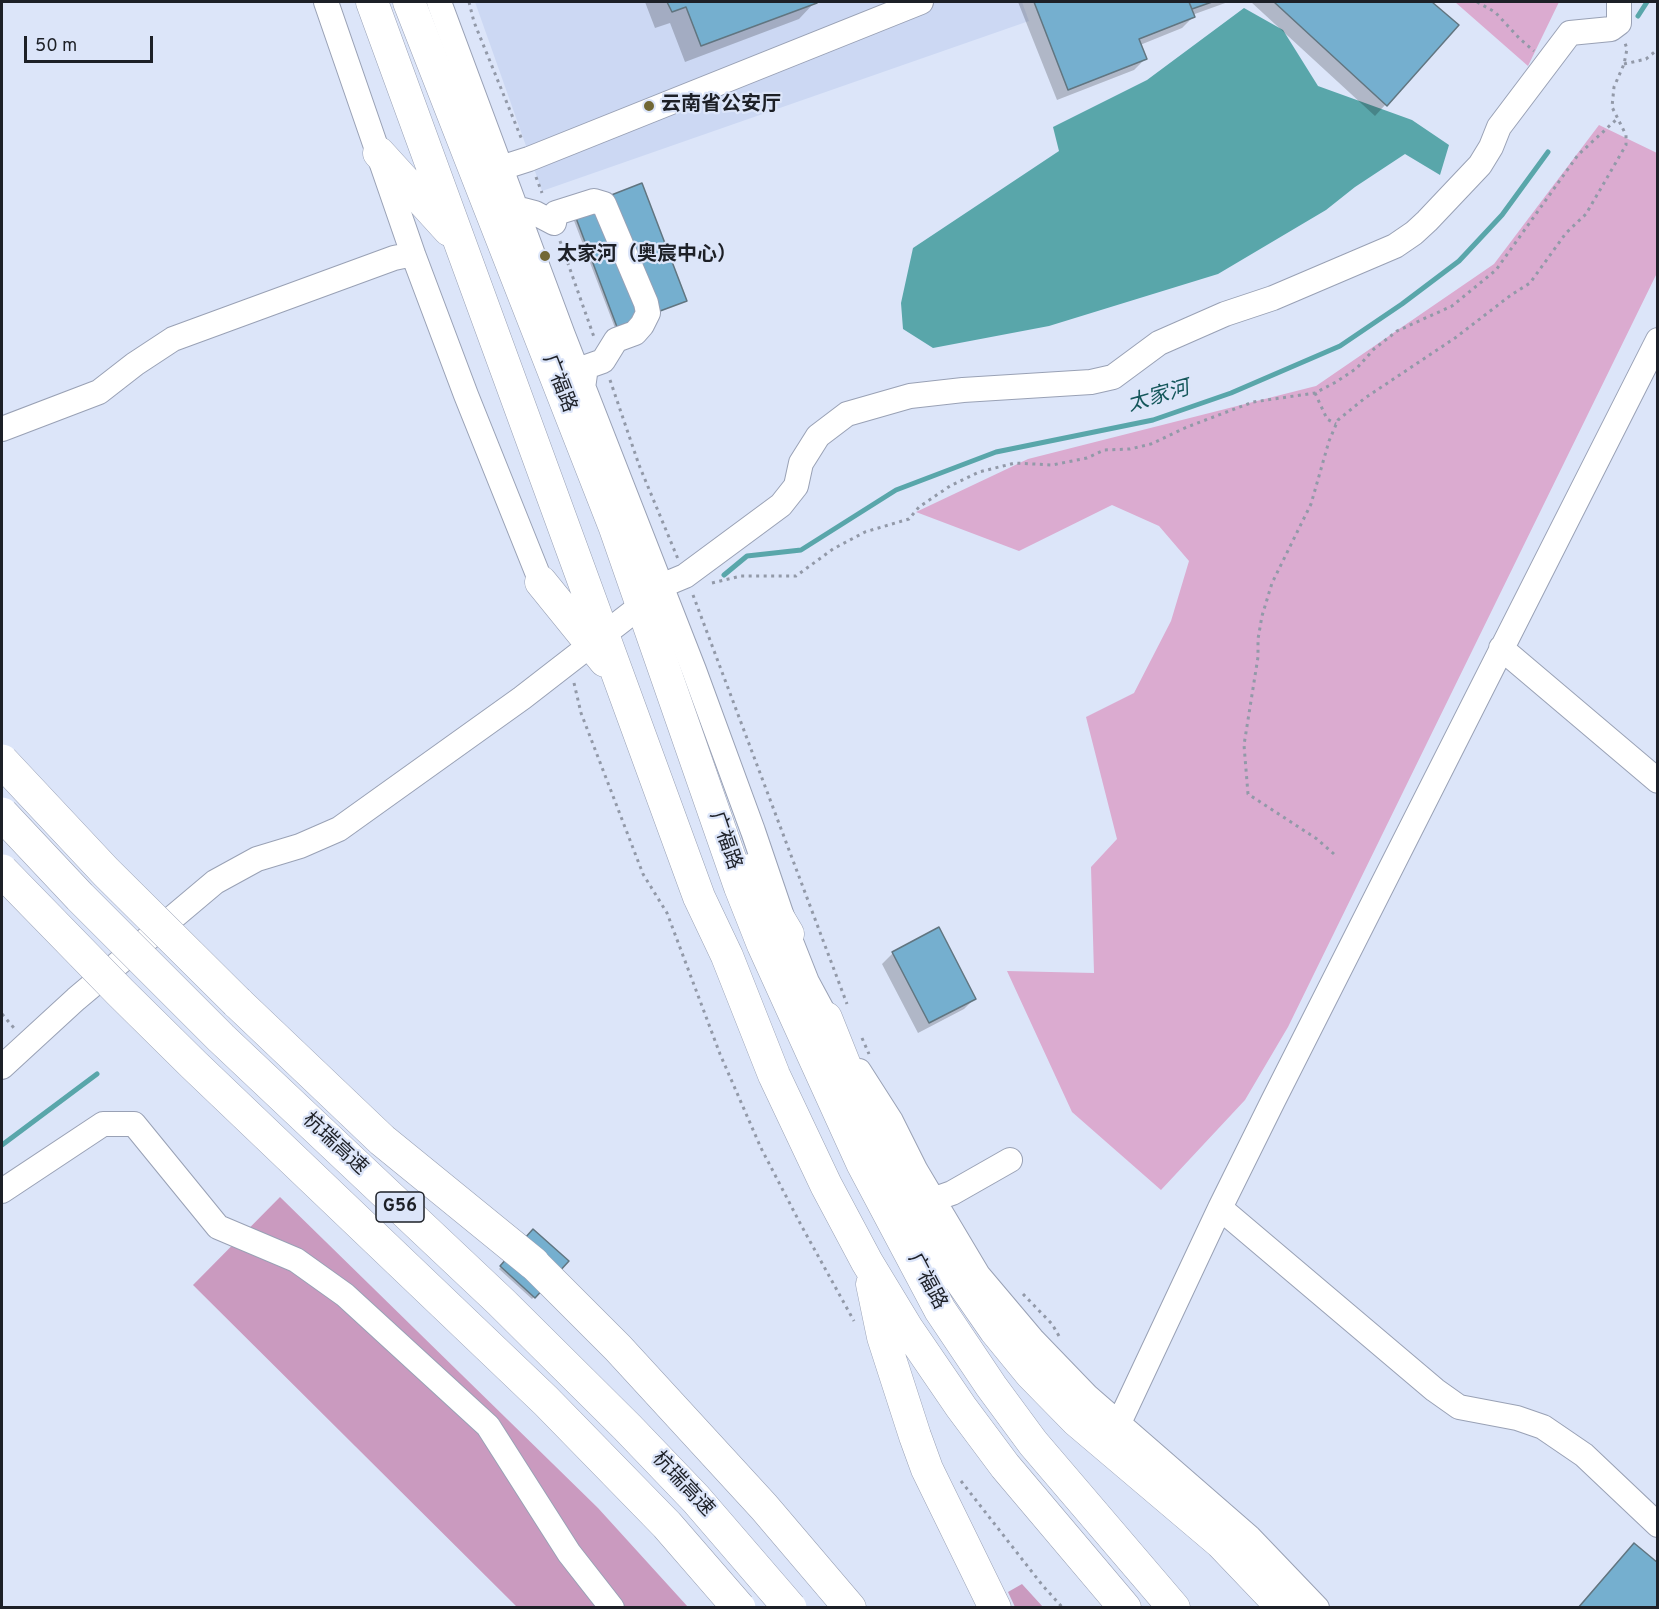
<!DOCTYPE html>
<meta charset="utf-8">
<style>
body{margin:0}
#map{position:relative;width:1659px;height:1609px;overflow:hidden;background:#dce5f9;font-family:Overpass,sans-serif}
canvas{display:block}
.frame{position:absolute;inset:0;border:3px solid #1d2027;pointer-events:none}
.scale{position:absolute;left:24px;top:36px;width:129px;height:27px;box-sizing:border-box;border:3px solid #1d2027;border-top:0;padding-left:8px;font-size:18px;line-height:21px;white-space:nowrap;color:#1d2027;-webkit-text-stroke:4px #dce5f9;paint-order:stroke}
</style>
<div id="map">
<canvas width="1659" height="1609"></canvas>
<div class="frame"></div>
<div class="scale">50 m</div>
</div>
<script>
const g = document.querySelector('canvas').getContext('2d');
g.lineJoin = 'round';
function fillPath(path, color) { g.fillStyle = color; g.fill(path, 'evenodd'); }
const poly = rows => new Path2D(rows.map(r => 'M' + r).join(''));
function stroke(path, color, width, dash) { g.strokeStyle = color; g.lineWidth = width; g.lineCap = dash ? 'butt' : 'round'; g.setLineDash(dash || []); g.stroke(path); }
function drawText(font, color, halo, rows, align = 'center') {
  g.font = font + ' Overpass,"Noto Sans SC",sans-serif'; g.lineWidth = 4.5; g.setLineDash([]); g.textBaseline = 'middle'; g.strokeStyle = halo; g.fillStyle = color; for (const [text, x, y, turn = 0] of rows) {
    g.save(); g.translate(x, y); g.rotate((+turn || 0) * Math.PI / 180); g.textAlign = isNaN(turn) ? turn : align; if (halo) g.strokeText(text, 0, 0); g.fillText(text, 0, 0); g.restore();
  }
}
const built = poly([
 [475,2,1022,2,1029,21,542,191]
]);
const green = poly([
 [1455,2,1559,2,1528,66],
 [1599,125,1657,153,1657,273,1288,1027,1245,1100,1161,1190,1072,1112,1007,971,1094,973,1091,867,1117,839,1086,717,1134,693,1171,621,1189,561,1159,526,1112,505,1019,551,916,512,1028,459,1316,386,1494,264]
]);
const forest = poly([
 [280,1197,598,1508,688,1607,517,1607,193,1285],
 [1022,1584,1043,1607,1015,1607,1008,1592]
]);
const water = poly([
 [1244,8,1283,30,1318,86,1412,120,1449,145,1440,175,1405,154,1355,187,1326,210,1218,274,1049,326,933,348,903,329,901,303,913,248,1059,151,1053,127,1147,80]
]);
const shadow = poly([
 [645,2,815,2,799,19,685,62,670,23,655,28],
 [1018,2,1228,2,1192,15,1193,17,1182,28,1140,45,1145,59,1134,70,1057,100],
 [1251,2,1430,2,1457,26,1375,116],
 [571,213,685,301,615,328],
 [893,953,975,998,964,1009,918,1033,882,964],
 [533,1231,566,1262,532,1299,499,1269],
 [1634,1545,1658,1608,1577,1608,1617,1562]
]);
const stream = poly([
 [1638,16,1647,2],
 [724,575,747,556,801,550,896,490,996,452,1153,420,1231,393,1340,346,1402,304,1459,261,1502,215,1548,152],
 [2,1145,97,1074]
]);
const building = poly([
 [667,2,817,2,817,3,701,46,686,7,672,12,667,2],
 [1034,2,1189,2,1195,17,1139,39,1147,59,1068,90,1034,2],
 [1189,2,1212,2,1192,9,1189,2],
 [1274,2,1432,2,1459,25,1387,106,1274,2],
 [642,183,687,301,617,327,573,210,642,183],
 [939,927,976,999,929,1023,892,952,939,927],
 [533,1229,569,1261,535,1298,500,1266,533,1229],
 [1634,1543,1658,1563,1658,1608,1578,1608,1634,1543]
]);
const path = poly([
 [469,2,474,22,522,140],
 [1477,2,1495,12,1520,39,1534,51],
 [1624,64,1646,59,1658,49],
 [536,177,542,193],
 [560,241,594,337],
 [610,380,639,465,678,559],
 [1315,393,1327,419,1336,424],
 [712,583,741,576,796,576,833,549,865,532,909,519,919,507,950,486,979,472,1015,463,1052,465,1087,458,1104,450,1130,449,1151,444,1187,427,1253,402,1315,393,1336,382,1357,368,1374,349,1397,331,1452,306,1496,270,1578,155,1618,118],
 [693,595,847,1004],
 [574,683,581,713,643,874,667,913,720,1054,761,1148,801,1225,854,1321],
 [1334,854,1317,839,1248,794,1244,745,1258,657,1258,639,1262,616,1272,583,1311,504,1329,441,1338,420,1365,398,1455,338,1511,295,1530,283,1566,233,1586,214,1626,145,1626,135,1612,107,1614,87,1624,64,1627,49,1625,43],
 [2,1014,14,1028],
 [862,1038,869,1054],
 [1023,1294,1052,1324,1059,1336],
 [961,1481,1043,1586,1063,1608]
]);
const minor = poly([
 [326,2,413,254,466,395,541,582],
 [439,2,563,335,694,670,753,831,788,934,807,982,834,1032],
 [501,168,529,159,921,2],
 [516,208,535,213,554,223,556,213,594,201,604,204,646,303,648,313,642,325,635,333,616,340,603,361,586,367,583,388],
 [2,429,99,392,135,364,173,339,394,258,413,254],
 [661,586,685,576,781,505,796,486,801,463,818,436,847,414,910,396,963,390,1091,382,1113,377,1159,343,1225,314,1273,298,1395,246,1414,233,1427,221,1480,165,1491,147,1499,127,1570,33,1611,29,1619,23,1619,2],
 [1501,648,1658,781],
 [2,1067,76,999,215,882,257,859,300,846,339,829,522,698,642,605],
 [859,1071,891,1121,916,1171,978,1275,1032,1339,1087,1396,1249,1537,1317,1608],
 [2,1191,103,1124,134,1124,218,1227,296,1260,345,1295,488,1426,569,1553,612,1608],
 [932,1200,952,1193,1010,1160],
 [1220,1208,1435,1390,1459,1407,1517,1418,1543,1427,1584,1455,1658,1525],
 [1119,1423,1220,1208,1273,1101,1658,340]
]);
const major = poly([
 [372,2,699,897,727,956,774,1075,826,1185,867,1262,907,1328,961,1407,1005,1466,1125,1608],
 [409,2,615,528,740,887,763,945,862,1163,940,1310,991,1386,1033,1443,1174,1608],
 [379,153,449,230],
 [541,582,605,661],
 [750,870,788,934],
 [826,1018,852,1083,882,1147,952,1268,995,1330,1031,1374,1077,1421,1221,1543,1283,1608],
 [533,1263,618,1348,764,1507,850,1608],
 [872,1284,883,1337,915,1436,927,1469,995,1608]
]);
const highway = poly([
 [237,1002,382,1140,533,1263]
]);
const highwayBridge = poly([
 [2,761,106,872,237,1002],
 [2,814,80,897,221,1038,501,1302,627,1427,696,1499,790,1608],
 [2,871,120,992,194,1065,546,1401,667,1525,739,1608]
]);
const markers = [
 [649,106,6,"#726835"],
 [545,256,6,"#726835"]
];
const shields = [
 [400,1207,48]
];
const shieldNames = [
 ["G56",400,1207]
];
const poiNames = [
 ["云南省公安厅",661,106],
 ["太家河（奥宸中心）",557,256]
];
const streetNames = [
 ["广福路",558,384,69],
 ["广福路",724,841,71],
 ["杭瑞高速",334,1145,43],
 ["广福路",926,1282,62],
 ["杭瑞高速",682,1485,47]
];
const waterNames = [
 ["太家河",1159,398,-16]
];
fillPath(built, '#ccd8f3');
fillPath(green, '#dbabd0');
fillPath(forest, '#ca9abf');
fillPath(water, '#59a6aa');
fillPath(shadow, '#0003');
stroke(stream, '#59a6aa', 5);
fillPath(building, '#75afcf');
stroke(building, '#617580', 1.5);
stroke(minor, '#99a1b5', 26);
stroke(major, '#99a1b5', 33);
stroke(highway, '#99a1b5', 34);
stroke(path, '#9299a8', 3, [3, 4.5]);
stroke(minor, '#fff', 24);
stroke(major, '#fff', 32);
stroke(highway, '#fff', 33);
stroke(highwayBridge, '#99a1b5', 34, []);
stroke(highwayBridge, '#fff', 33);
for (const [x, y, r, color] of markers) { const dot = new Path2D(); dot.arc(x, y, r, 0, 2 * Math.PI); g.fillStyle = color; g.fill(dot); stroke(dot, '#dce5f9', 2); }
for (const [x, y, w] of shields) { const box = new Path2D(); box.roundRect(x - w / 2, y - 15, w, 30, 4.5); g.fillStyle = '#dce5f9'; g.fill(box); stroke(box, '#1d2027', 1.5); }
drawText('bold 18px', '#1d2027', null, shieldNames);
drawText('bold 20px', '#1d2027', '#dce5f9', poiNames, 'left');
drawText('20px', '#1d2027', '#dce5f9', streetNames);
drawText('italic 21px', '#15575b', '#dce5f9', waterNames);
</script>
